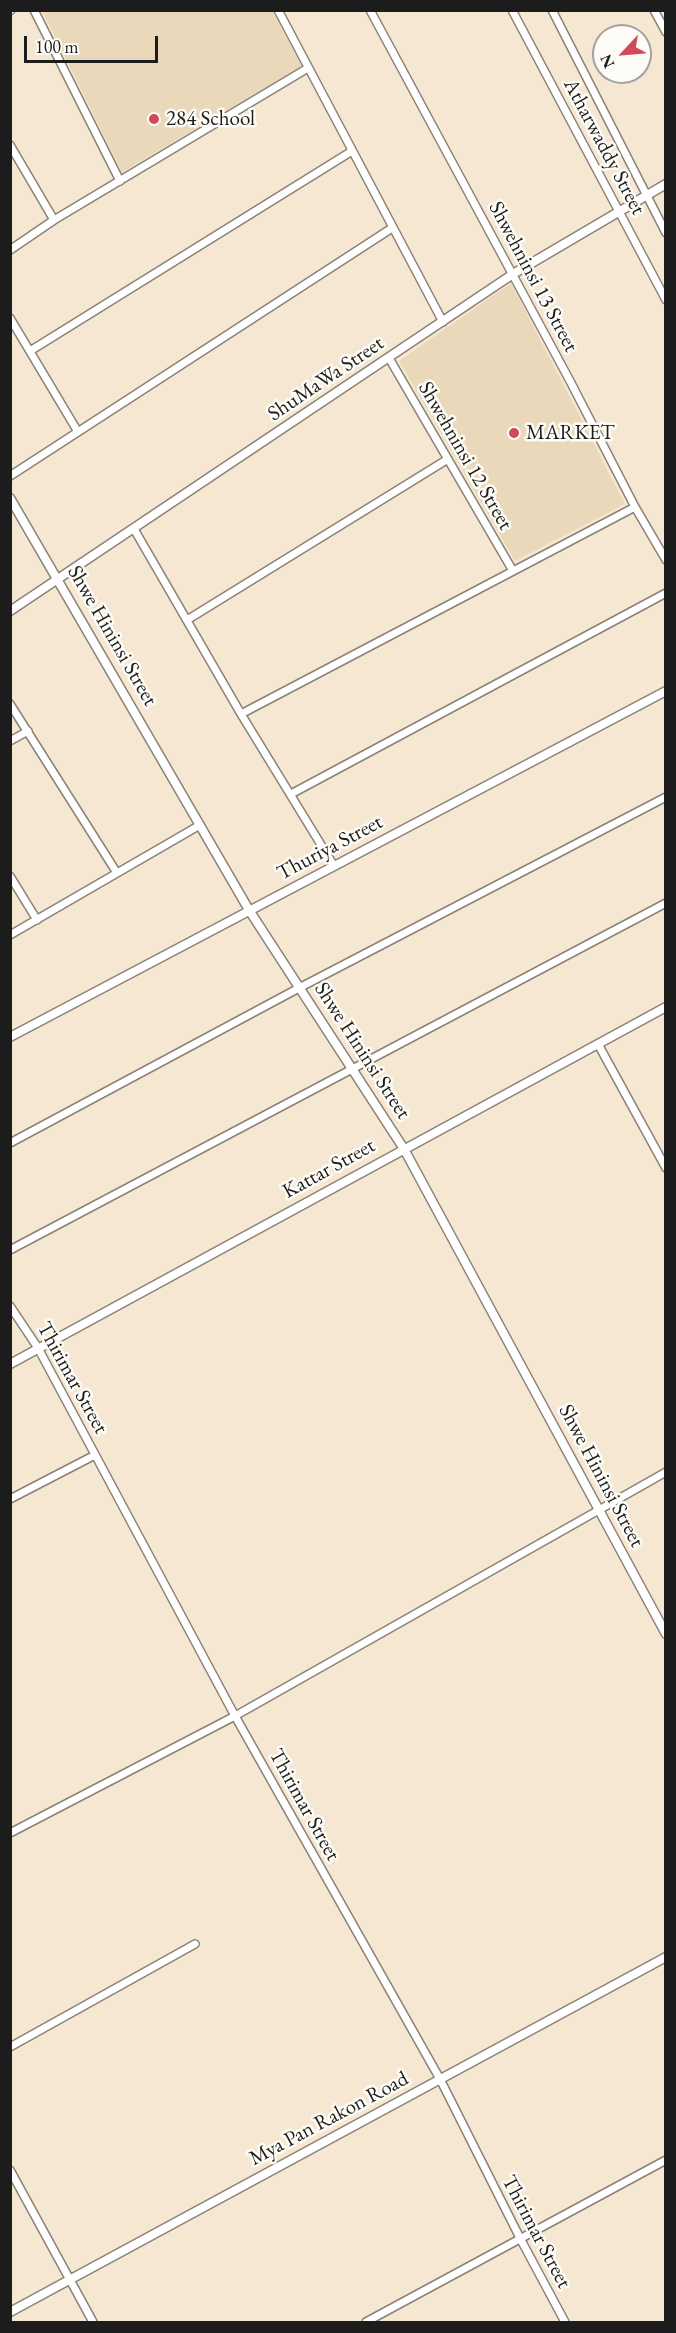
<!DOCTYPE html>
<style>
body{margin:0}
#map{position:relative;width:676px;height:2333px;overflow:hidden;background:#f6e7d2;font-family:"EB Garamond",serif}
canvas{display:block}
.frame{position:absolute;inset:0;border:12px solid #1c1c1c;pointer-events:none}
.north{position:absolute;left:592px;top:24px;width:60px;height:60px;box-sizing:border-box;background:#fdfcf7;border:2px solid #a3a29f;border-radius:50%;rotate:244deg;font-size:16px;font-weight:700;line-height:24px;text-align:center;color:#1c1c1c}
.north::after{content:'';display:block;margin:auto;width:21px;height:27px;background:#d1495b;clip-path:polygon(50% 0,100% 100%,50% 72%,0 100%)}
.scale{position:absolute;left:24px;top:36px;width:134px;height:27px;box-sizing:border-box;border:3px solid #1c1c1c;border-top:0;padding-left:8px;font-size:18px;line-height:21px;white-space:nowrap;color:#1c1c1c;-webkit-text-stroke:4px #fdfcf7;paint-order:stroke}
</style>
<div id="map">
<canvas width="676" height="2333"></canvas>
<div class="frame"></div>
<div class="north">N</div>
<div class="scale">100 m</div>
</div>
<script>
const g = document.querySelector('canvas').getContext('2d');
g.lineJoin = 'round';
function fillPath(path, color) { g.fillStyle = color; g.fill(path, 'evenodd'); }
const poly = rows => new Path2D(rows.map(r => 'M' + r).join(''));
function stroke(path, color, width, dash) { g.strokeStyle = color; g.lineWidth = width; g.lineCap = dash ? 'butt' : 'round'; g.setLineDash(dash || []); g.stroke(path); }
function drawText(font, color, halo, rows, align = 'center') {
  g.font = font + ' "EB Garamond",serif'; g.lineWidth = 5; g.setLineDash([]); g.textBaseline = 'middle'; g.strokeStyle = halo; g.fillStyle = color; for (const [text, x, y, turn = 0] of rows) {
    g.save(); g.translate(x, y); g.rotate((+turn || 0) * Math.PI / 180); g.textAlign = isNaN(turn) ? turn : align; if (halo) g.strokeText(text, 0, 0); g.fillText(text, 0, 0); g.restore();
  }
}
const built = poly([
 [42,11,272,11,302,66,122,172],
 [511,283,625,504,515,561,399,361]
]);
const minor = poly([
 [34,10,120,181],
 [278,10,443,322],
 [370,10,570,381,635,507,666,560],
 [512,10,666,300],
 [552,10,666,233],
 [654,10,666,32],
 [10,11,11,10],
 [10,145,54,220],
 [10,250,54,220,308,68],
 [10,318,78,432],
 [30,351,352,151],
 [389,358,513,571],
 [10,476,392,228],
 [134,529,241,714,334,866],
 [187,620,448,459],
 [10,704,117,873],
 [241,714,635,507],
 [10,741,28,731],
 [291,794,666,593],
 [10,876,37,920],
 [10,935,200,825],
 [598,1044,666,1168],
 [10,1143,299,988,666,797],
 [10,1250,666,903],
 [10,1306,38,1348,235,1716,440,2079,521,2240,565,2322],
 [10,1499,95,1455],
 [10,1833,235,1716,666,1472],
 [10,2047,195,1944],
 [10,2170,93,2322],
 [366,2322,666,2160]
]);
const tertiary = poly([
 [10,498,249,910,404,1149,666,1634],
 [10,611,513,274,666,184],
 [10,1037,666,691],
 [10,1364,666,1007],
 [10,2312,666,1957]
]);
const markers = [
 [154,119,6,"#d1495b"],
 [514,433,6,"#d1495b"]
];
const poiNames = [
 ["284 School",166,119],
 ["MARKET",526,433]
];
const streetNames = [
 ["Atharwaddy Street",604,147,62],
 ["Shwehninsi 13 Street",533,277,62],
 ["ShuMaWa Street",326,379,-34],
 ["Shwehninsi 12 Street",465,456,60],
 ["Shwe Hininsi Street",112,636,60],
 ["Thuriya Street",330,848,-28],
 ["Shwe Hininsi Street",362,1051,57],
 ["Kattar Street",329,1169,-29],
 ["Thirimar Street",72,1378,61],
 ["Shwe Hininsi Street",601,1476,62],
 ["Thirimar Street",304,1805,61],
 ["Mya Pan Rakon Road",329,2119,-28],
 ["Thirimar Street",536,2232,62]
];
fillPath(built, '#e9d9ba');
stroke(minor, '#898277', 10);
stroke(tertiary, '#898277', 11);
stroke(minor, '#fff', 7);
stroke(tertiary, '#fff', 8);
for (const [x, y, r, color] of markers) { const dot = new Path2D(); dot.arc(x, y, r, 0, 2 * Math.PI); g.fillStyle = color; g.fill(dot); stroke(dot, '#fdfcf7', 2); }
drawText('21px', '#1c1c1c', '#fdfcf7', poiNames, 'left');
drawText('21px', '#1c1c1c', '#fdfcf7', streetNames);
</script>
